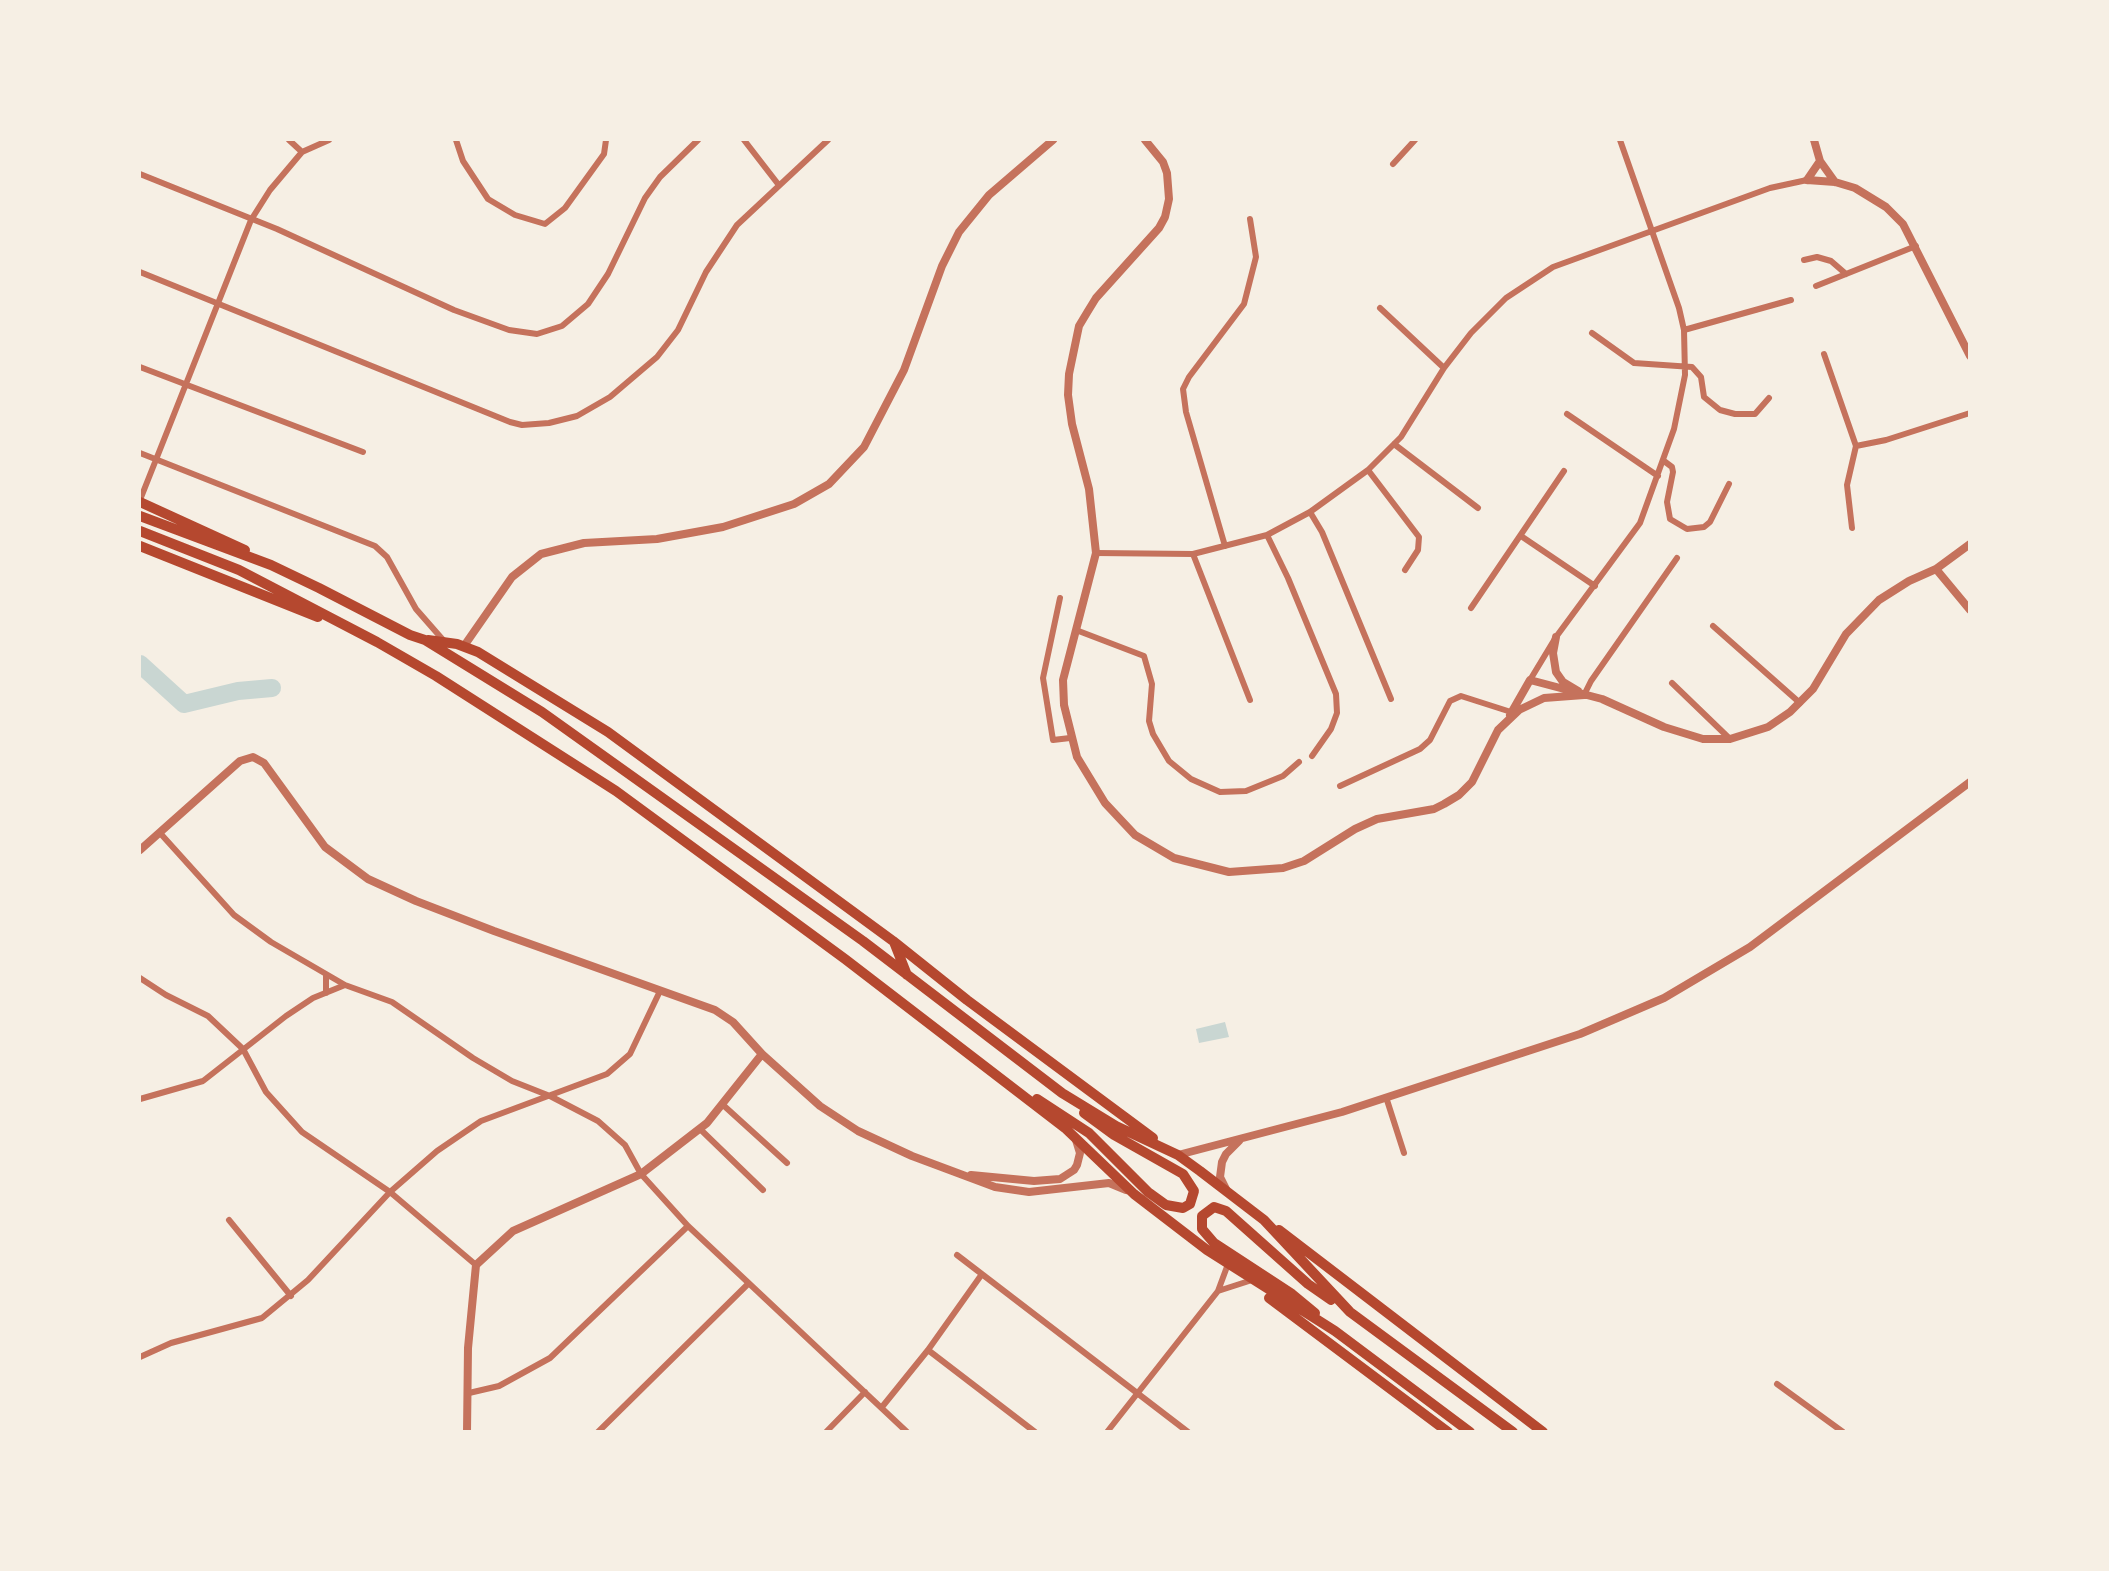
<!DOCTYPE html>
<style>
body{margin:0}
#map{position:relative;width:2109px;height:1571px;overflow:hidden;background:#f6efe4;font-family:"PT Sans",sans-serif}
canvas{display:block}
.frame{position:absolute;inset:0;border:141px solid #f6efe4;pointer-events:none}
</style>
<div id="map">
<canvas width="2109" height="1571"></canvas>
<div class="frame"></div>
</div>
<script>
const g = document.querySelector('canvas').getContext('2d');
g.lineJoin = 'round';
function fillPath(path, color) { g.fillStyle = color; g.fill(path, 'evenodd'); }
const poly = rows => new Path2D(rows.map(r => 'M' + r).join(''));
function stroke(path, color, width, dash) { g.strokeStyle = color; g.lineWidth = width; g.lineCap = dash ? 'butt' : 'round'; g.setLineDash(dash || []); g.stroke(path); }
const water = poly([
 [1225,1022,1229,1037,1199,1043,1196,1029]
]);
const river = poly([
 [140,664,184,704,238,691,272,688]
]);
const minor = poly([
 [289,140,302,152],
 [456,140,463,161,488,199,515,215,545,224,565,208,604,154,606,140],
 [744,140,778,184],
 [1393,164,1415,140],
 [140,174,277,229,454,310,509,330,537,334,562,326,588,304,608,274,645,198,660,177,698,140],
 [1804,260,1817,257,1831,261,1846,274],
 [140,272,510,422,522,425,549,423,577,416,610,397,657,357,678,330,706,272,737,225,828,140],
 [1816,286,1916,246],
 [1380,308,1444,368],
 [1684,330,1791,300],
 [1592,333,1634,363,1692,367,1701,377,1704,397,1720,410,1735,414,1755,414,1769,398],
 [1824,354,1856,446,1847,485,1852,528],
 [140,367,363,452],
 [1567,414,1658,476],
 [1394,444,1478,508],
 [1856,446,1886,440,1970,413],
 [140,453,375,546,387,557,416,609,444,641],
 [1664,461,1672,467,1673,472,1667,502,1670,519,1687,529,1704,527,1710,522,1729,484],
 [1368,470,1419,537,1418,550,1405,570],
 [140,500,251,220,270,190,302,152,329,140],
 [1310,512,1322,532,1391,699],
 [1267,535,1288,578,1336,694,1337,713,1331,729,1312,756],
 [1521,536,1595,586],
 [1225,546,1186,412,1183,389,1189,377,1244,304,1256,257,1250,219],
 [1096,553,1193,554,1267,535,1310,512,1368,470,1401,437,1444,368,1471,333,1506,298,1553,267,1770,188,1807,180],
 [1193,554,1250,700],
 [1060,598,1043,678,1053,740,1070,738],
 [1471,608,1564,471],
 [1713,626,1800,703],
 [1076,630,1144,656,1152,684,1149,721,1153,734,1169,761,1191,779,1220,792,1246,791,1283,776,1299,762],
 [1530,680,1556,637,1640,523,1674,429,1685,375,1684,330,1679,308,1620,140],
 [1672,683,1730,739],
 [1584,695,1591,681,1677,558],
 [1340,786,1420,749,1430,740,1450,701,1461,696,1511,712],
 [160,833,234,915,271,942,345,985,392,1002,473,1058,512,1081,550,1096,598,1121,625,1145,641,1174,688,1226,907,1432],
 [140,978,166,995,208,1016,243,1049,266,1092,302,1132,390,1192,476,1265],
 [326,993,326,975],
 [1386,1097,1404,1153],
 [140,1099,203,1081,286,1016,313,998,345,985],
 [722,1104,787,1163],
 [700,1129,763,1190],
 [229,1220,291,1296],
 [957,1255,1188,1432],
 [1218,1291,1249,1281],
 [928,1350,1035,1432],
 [140,1357,171,1343,262,1318,308,1280,390,1192,437,1151,481,1121,607,1074,630,1054,660,991],
 [1777,1384,1843,1432],
 [469,1393,499,1386,550,1358,688,1226],
 [882,1407,928,1350,982,1274],
 [598,1432,748,1284],
 [826,1432,865,1392],
 [1107,1432,1218,1291,1228,1264]
]);
const tertiary = poly([
 [1145,140,1163,162,1167,173,1169,199,1165,217,1159,228,1096,298,1088,311,1079,326,1069,374,1068,395,1072,424,1089,489,1096,553,1063,680,1064,705,1077,757,1105,803,1135,835,1174,858,1229,872,1283,868,1304,861,1355,829,1377,819,1434,809,1444,804,1459,795,1472,782,1498,730,1519,710,1544,698,1584,695],
 [1814,140,1820,161,1835,182],
 [1807,180,1835,182,1855,188,1886,207,1903,224,1970,356],
 [1807,180,1820,161],
 [1936,569,1970,610],
 [1556,637,1553,653,1556,672,1563,682,1578,691],
 [464,646,512,577,541,554,584,543,657,539,723,527,794,504,829,484,864,447,904,370,942,266,959,232,989,195,1053,140],
 [1510,715,1530,680,1602,699,1664,727,1703,739,1730,739,1768,727,1790,712,1813,689,1846,634,1879,600,1909,581,1936,569,1970,544],
 [140,850,240,761,253,757,264,763,325,847,368,879,416,901,494,931,715,1010,733,1022,762,1054,820,1106,858,1131,912,1156,995,1187,1029,1192,1109,1183,1126,1190],
 [1178,1155,1342,1112,1580,1034,1664,998,1750,947,1970,782],
 [971,1175,1034,1181,1060,1179,1074,1170,1077,1165,1080,1153,1076,1140],
 [1226,1189,1220,1177,1222,1162,1226,1154,1239,1141],
 [467,1432,468,1348,476,1265,513,1231,641,1174,707,1123,762,1054]
]);
const trunk = poly([
 [140,502,245,550],
 [140,516,271,565,319,588,410,635,425,640,542,712,863,941,1062,1093,1116,1126,1178,1155,1200,1171,1264,1220,1350,1312,1513,1432],
 [140,531,239,570,377,642,436,676,616,791,845,959,1065,1128,1134,1194,1207,1250,1335,1331,1470,1432],
 [140,546,318,617],
 [428,640,457,644,478,652,608,732,893,941,967,1000,1153,1138],
 [894,942,907,975],
 [1037,1099,1089,1133,1148,1192,1166,1205,1183,1208,1190,1204,1194,1191,1183,1174,1114,1135,1084,1113],
 [1279,1230,1543,1432],
 [1269,1298,1448,1432],
 [1315,1313,1292,1294,1214,1243,1202,1229,1202,1216,1214,1207,1226,1211,1308,1284,1331,1300]
]);
fillPath(water, '#c9d6d2');
stroke(river, '#c9d6d2', 18);
stroke(minor, '#c5725c', 6);
stroke(tertiary, '#c5725c', 8);
stroke(trunk, '#b5482f', 10);
</script>
